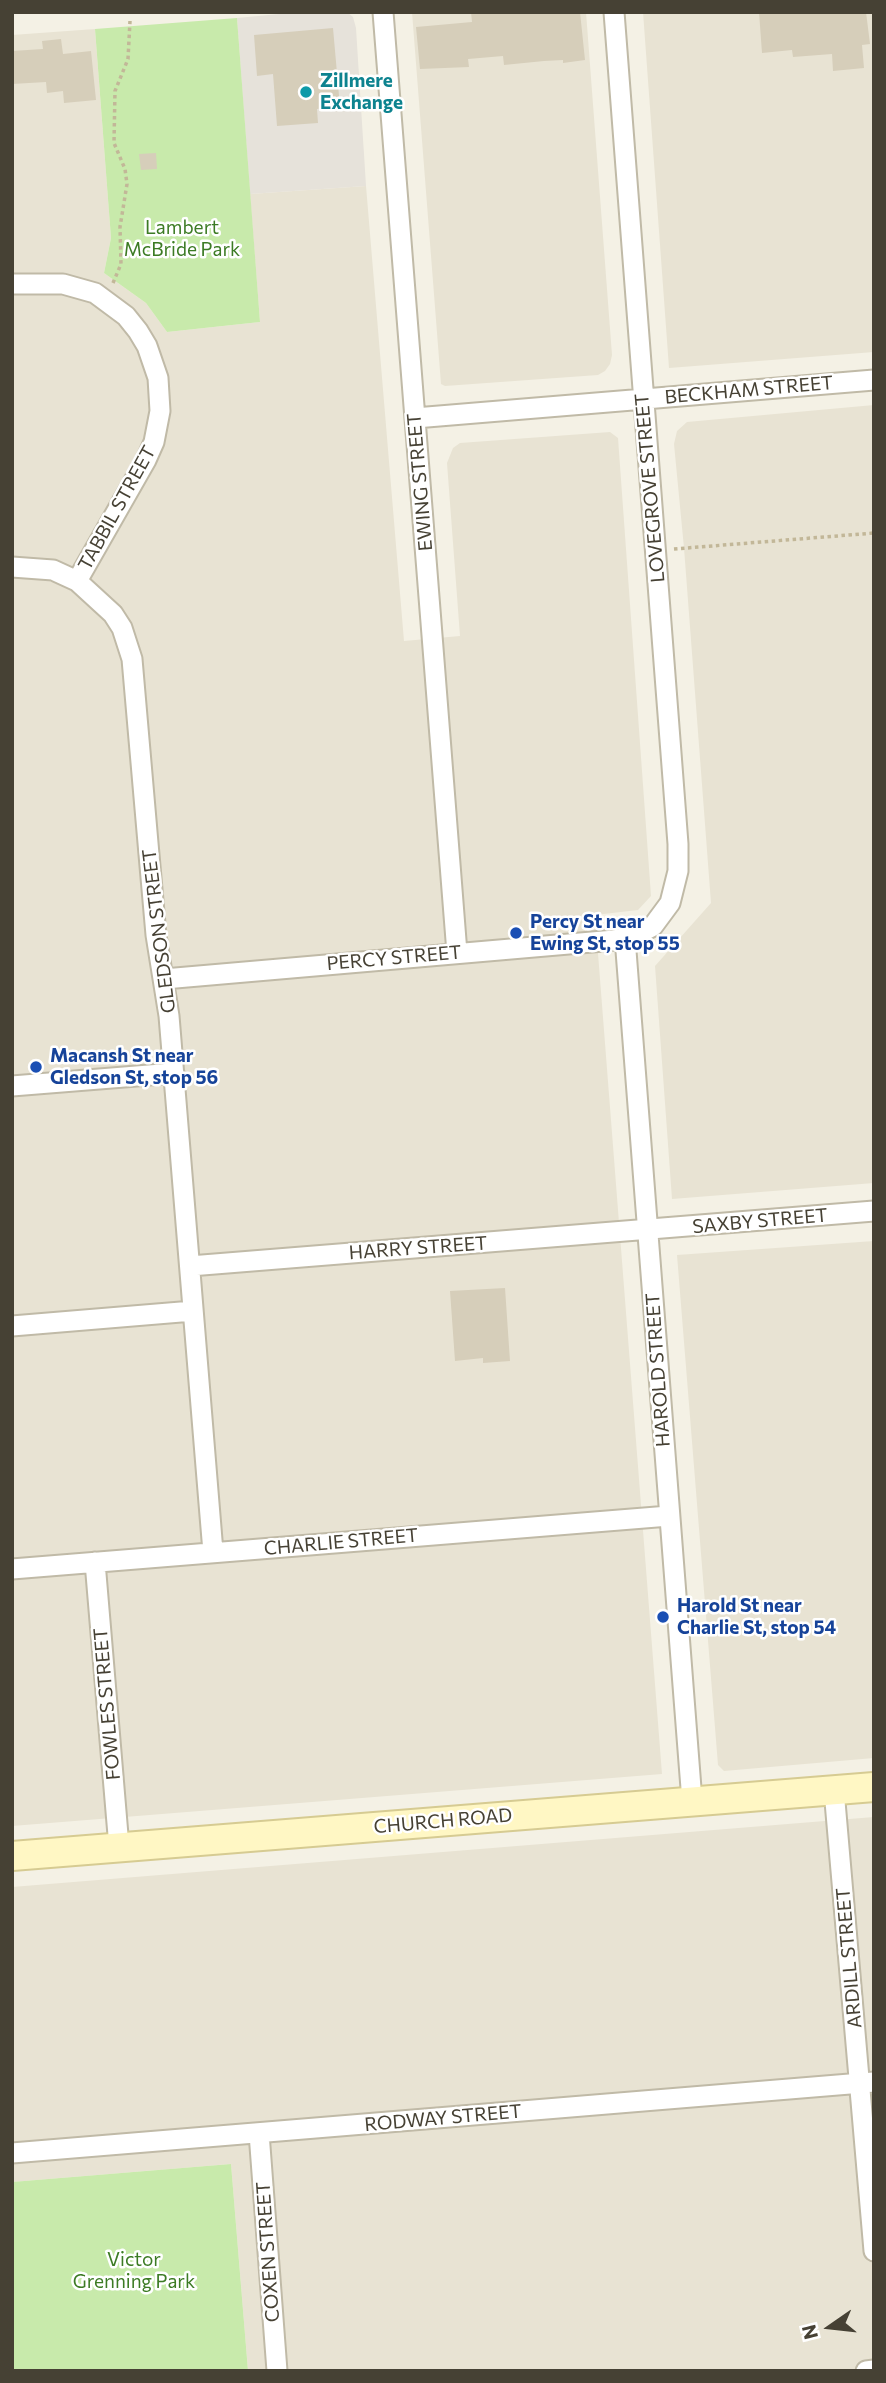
<!DOCTYPE html>
<style>
body{margin:0}
#map{position:relative;width:886px;height:2383px;overflow:hidden;background:#f4f1e5;font-family:Commissioner,sans-serif}
canvas{display:block}
.frame{position:absolute;inset:0;border:14px solid #464134;pointer-events:none}
.north{position:absolute;left:795px;top:2292px;width:70px;height:70px;-webkit-text-stroke:5px #fff;paint-order:stroke;rotate:256deg;font-size:19px;font-weight:700;line-height:28px;text-align:center;color:#464134}
.north::after{content:'';display:block;margin:auto;width:24px;height:32px;background:#464134;clip-path:polygon(50% 0,100% 100%,50% 72%,0 100%)}
</style>
<div id="map">
<canvas width="886" height="2383"></canvas>
<div class="frame"></div>
<div class="north">N</div>
</div>
<script>
const g = document.querySelector('canvas').getContext('2d');
g.lineJoin = 'round';
function fillPath(path, color) { g.fillStyle = color; g.fill(path, 'evenodd'); }
const poly = rows => new Path2D(rows.map(r => 'M' + r).join(''));
function stroke(path, color, width, dash) { g.strokeStyle = color; g.lineWidth = width; g.lineCap = dash ? 'butt' : 'round'; g.setLineDash(dash || []); g.stroke(path); }
function drawText(font, color, halo, rows, align = 'center') {
  g.font = font + ' Commissioner,sans-serif'; g.lineWidth = 5; g.setLineDash([]); g.textBaseline = 'middle'; g.strokeStyle = halo; g.fillStyle = color; for (const [text, x, y, turn = 0] of rows) {
    g.save(); g.translate(x, y); g.rotate((+turn || 0) * Math.PI / 180); g.textAlign = isNaN(turn) ? turn : align; if (halo) g.strokeText(text, 0, 0); g.fillText(text, 0, 0); g.restore();
  }
}
const residential = poly([
 [412,12,586,12,612,355,610,364,605,371,598,375,445,386,441,384],
 [643,12,873,12,874,352,669,368],
 [95,29,111,238,104,273,146,303,167,332,260,322,250,194,366,186,404,641,460,636,447,463,453,448,460,443,610,432,618,438,651,896,638,910,595,915,662,1774,12,1826,12,35],
 [874,405,874,1183,672,1199,655,966,711,903,684,548,674,444,677,431,687,422],
 [874,1241,874,1758,724,1771,718,1765,677,1255],
 [874,1817,874,2371,248,2371,231,2164,12,2182,12,1887]
]);
const industrial = poly([
 [300,12,347,12,353,17,356,28,366,186,250,194,237,18]
]);
const green = poly([
 [237,18,260,322,167,332,146,303,104,273,111,238,95,29],
 [231,2164,248,2371,14,2371,12,2343,12,2182]
]);
const building = poly([
 [471,12,580,12,585,60,563,63,563,60,544,61,504,65,503,56,468,59,469,67,420,69,416,27,472,22],
 [759,12,866,12,870,44,862,45,864,68,833,71,832,54,793,57,792,50,762,53],
 [333,28,340,107,317,109,318,123,277,126,273,74,257,76,254,35],
 [61,39,63,54,91,51,96,100,64,103,63,91,47,93,46,82,12,84,12,51,43,49,42,41],
 [156,153,157,169,141,170,139,154],
 [505,1288,510,1361,483,1363,483,1358,455,1361,450,1291]
]);
const path = poly([
 [113,283,121,264,120,227,127,184,125,169,114,143,115,91,128,59,130,21],
 [674,549,874,533]
]);
const street = poly([
 [383,12,457,953],
 [12,284,63,284,95,293,126,316,138,331,147,346,158,378,160,411,154,442,146,460,77,581],
 [415,418,874,380],
 [12,567,53,570,77,581,113,614,122,628,132,659,156,935,169,1016,213,1552],
 [625,938,692,1801],
 [164,979,615,940,638,934,653,926,670,903,678,871,678,844,614,12],
 [12,1086,174,1073],
 [190,1266,874,1211],
 [12,1326,193,1311],
 [95,1562,119,1847],
 [12,1569,669,1516],
 [834,1790,874,2251],
 [259,2133,277,2371],
 [12,2153,874,2082],
 [866,2371,874,2370]
]);
const secondary = poly([
 [12,1856,874,1787]
]);
const markers = [
 [306,92,7,"#0f9aa8"],
 [516,933,7,"#1a4fb4"],
 [36,1067,7,"#1a4fb4"],
 [663,1617,7,"#1a4fb4"]
];
const cultureNames = [
 ["Zillmere",320,81],
 ["Exchange",320,103]
];
const parkNames = [
 ["Lambert",182,228],
 ["McBride Park",182,250],
 ["Victor",134,2260],
 ["Grenning Park",134,2282]
];
const streetNames = [
 ["BECKHAM STREET",749,390,-5],
 ["EWING STREET",420,482,-95],
 ["LOVEGROVE STREET",650,488,-95],
 ["TABBIL STREET",117,508,-61],
 ["GLEDSON STREET",159,931,-97],
 ["PERCY STREET",394,958,-5],
 ["SAXBY STREET",760,1221,-5],
 ["HARRY STREET",418,1248,-4],
 ["HAROLD STREET",658,1370,-94],
 ["CHARLIE STREET",341,1542,-5],
 ["FOWLES STREET",107,1704,-95],
 ["CHURCH ROAD",443,1821,-5],
 ["ARDILL STREET",849,1958,-95],
 ["RODWAY STREET",443,2118,-5],
 ["COXEN STREET",268,2252,-94]
];
const transitNames = [
 ["Percy St near",530,922],
 ["Ewing St, stop 55",530,944],
 ["Macansh St near",50,1056],
 ["Gledson St, stop 56",50,1078],
 ["Harold St near",677,1606],
 ["Charlie St, stop 54",677,1628]
];
fillPath(residential, '#e8e3d3');
fillPath(industrial, '#e6e2da');
fillPath(green, '#c8eaab');
fillPath(building, '#d6ceba');
stroke(street, '#c0baa7', 23);
stroke(secondary, '#d6cb92', 32);
stroke(path, '#c2b798', 3.5, [3.5, 3.5]);
stroke(street, '#fff', 19);
stroke(secondary, '#fff7c4', 28);
for (const [x, y, r, color] of markers) { const dot = new Path2D(); dot.arc(x, y, r, 0, 2 * Math.PI); g.fillStyle = color; g.fill(dot); stroke(dot, '#fff', 2.5); }
drawText('bold 19px', '#0d838f', '#fff', cultureNames, 'left');
drawText('19px', '#3c7b24', '#fff', parkNames);
drawText('19px', '#464134', '#fff', streetNames);
drawText('bold 19px', '#164399', '#fff', transitNames, 'left');
</script>
